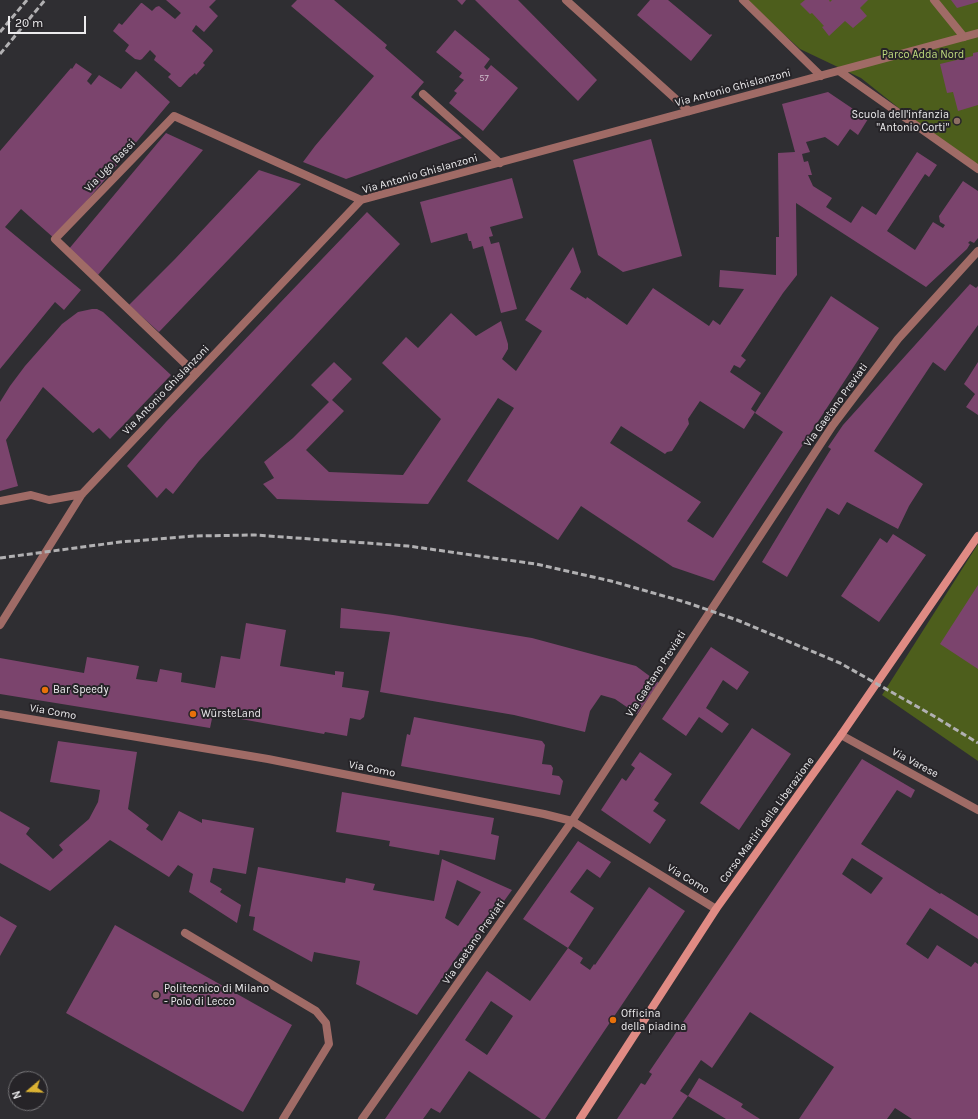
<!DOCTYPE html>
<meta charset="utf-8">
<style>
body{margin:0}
#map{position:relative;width:978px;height:1119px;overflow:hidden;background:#2f2e32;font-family:Karla,sans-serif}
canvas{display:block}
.north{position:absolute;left:8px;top:1071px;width:40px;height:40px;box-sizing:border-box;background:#262428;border:1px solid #757477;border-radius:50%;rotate:251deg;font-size:11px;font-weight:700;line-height:16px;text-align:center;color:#ecebed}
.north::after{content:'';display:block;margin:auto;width:14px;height:18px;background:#dbb233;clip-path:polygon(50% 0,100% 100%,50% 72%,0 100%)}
.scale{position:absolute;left:8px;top:16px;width:78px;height:18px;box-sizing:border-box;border:2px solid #ecebed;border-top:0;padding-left:5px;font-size:12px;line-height:14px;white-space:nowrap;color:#ecebed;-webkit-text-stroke:3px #262428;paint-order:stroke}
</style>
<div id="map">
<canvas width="978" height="1119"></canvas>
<div class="north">N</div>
<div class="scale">20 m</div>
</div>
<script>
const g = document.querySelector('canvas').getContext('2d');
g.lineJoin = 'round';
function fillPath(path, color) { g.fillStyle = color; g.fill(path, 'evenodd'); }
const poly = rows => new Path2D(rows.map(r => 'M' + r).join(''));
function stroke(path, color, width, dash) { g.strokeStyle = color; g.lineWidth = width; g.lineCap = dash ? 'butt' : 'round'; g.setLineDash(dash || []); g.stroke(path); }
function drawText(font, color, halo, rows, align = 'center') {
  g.font = font + ' Karla,sans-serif'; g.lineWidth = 4; g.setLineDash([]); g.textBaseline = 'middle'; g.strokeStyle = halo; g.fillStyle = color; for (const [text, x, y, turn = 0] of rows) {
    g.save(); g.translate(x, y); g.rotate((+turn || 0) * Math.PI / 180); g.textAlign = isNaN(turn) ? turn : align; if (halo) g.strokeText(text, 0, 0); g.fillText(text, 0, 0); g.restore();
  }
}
const green = poly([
 [746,0,978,0,978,171,861,78,800,49],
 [978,544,978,761,882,695]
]);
const building = poly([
 [166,0,216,0,209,7,218,16,204,32,196,25,192,31,212,49,213,51,203,63,205,65,196,75,195,73,189,78,181,87,179,87,169,78,168,77,171,74,154,60,156,56,150,50,142,59,140,60,135,59,125,51,129,45,113,31,119,23,122,25,141,3,142,3,152,11,156,7,159,6,175,19,181,13],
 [297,0,334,0,387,45,385,48,424,82,411,97,462,138,346,179,303,162,315,146,374,76,291,6],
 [457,0,466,0,462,5],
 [475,0,518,0,597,80,578,101],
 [650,0,668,0,710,35,711,34,712,35,691,61,637,15],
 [805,0,829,0,830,2,832,0,868,0,860,8,867,16,853,28,845,21,829,36,822,27,824,26,812,13,810,14,800,4],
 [951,0,978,0,978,2,957,8],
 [455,30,490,59,484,67,487,70,491,65,518,88,483,131,449,103,457,93,454,91,464,80,459,77,462,73,436,52],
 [978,52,978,105,958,111,953,92,947,93,940,64,973,56,973,53],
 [76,63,92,74,87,81,91,85,99,75,121,89,136,71,170,102,55,239,21,209,5,227,81,290,64,310,55,302,0,369,0,151,71,68,72,69],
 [828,92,868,119,858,135,850,129,838,146,825,137,806,142,810,152,802,154,804,162,808,161,812,175,808,175,813,186,832,198,826,207,851,223,862,206,876,215,917,152,937,165,929,177,925,174,887,231,915,250,933,222,943,228,945,225,940,222,939,216,963,181,978,191,978,238,974,243,970,241,968,243,970,244,967,249,926,287,796,203,797,275,783,293,741,356,746,360,740,368,734,365,730,372,761,393,751,409,755,412,744,429,700,401,688,419,689,424,672,451,667,452,665,454,621,426,610,443,701,502,687,521,713,538,783,432,755,413,831,296,879,328,714,581,673,567,581,506,558,540,467,481,514,408,498,398,428,504,277,499,263,484,274,478,264,462,293,438,329,402,311,385,334,362,352,379,332,400,344,411,306,450,329,472,403,475,441,419,382,363,406,337,418,348,451,313,476,336,501,321,508,344,508,349,502,359,516,371,542,331,525,320,573,247,581,272,570,289,586,299,587,297,627,325,653,288,709,326,713,320,720,325,744,289,719,287,720,270,776,275,776,237,779,237,778,153,795,152,782,104],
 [166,133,203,150,98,275,68,250],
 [651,139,682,256,623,272,598,255,573,160],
 [259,170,301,184,159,332,129,305,175,259],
 [512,178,523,218,490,227,493,236,489,237,491,244,499,242,517,309,501,313,483,246,473,249,471,241,469,241,467,233,431,243,420,202],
 [367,212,400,244,199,461,173,494,166,488,157,498,127,466,166,422],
 [970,284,976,288,978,286,978,325,945,371,933,362,874,451,923,484,909,506,898,529,847,502,839,515,827,508,787,577,762,562,811,481,831,449,828,447,843,425],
 [92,309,97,309,103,312,171,375,110,439,99,428,93,433,43,387,6,440,18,486,0,491,0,402,10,386,25,366,62,324,78,312],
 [978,362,978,415,966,407,975,394,964,384],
 [893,534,926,555,879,622,841,596,880,538,887,543],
 [978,585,978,669,940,644],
 [341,608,393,615,532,638,636,666,659,683,637,714,615,699,601,695,590,711,585,732,514,715,380,692,390,632,340,628],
 [246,623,286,630,280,666,335,675,335,671,344,672,342,687,369,691,364,717,360,720,350,718,347,736,325,732,324,734,213,714,210,728,0,694,0,658,84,673,87,657,139,666,136,679,157,682,160,669,182,673,181,682,215,688,221,656,240,659],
 [711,647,749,672,737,690,723,680,706,708,729,724,722,733,699,717,686,736,662,719],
 [414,717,542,741,545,745,542,764,551,765,553,768,552,775,559,776,563,781,560,795,401,766,407,734,410,735],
 [752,728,791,754,739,830,700,803],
 [58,741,137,752,128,809,149,825,146,829,162,841,179,811,202,823,202,819,254,828,246,874,213,868,210,882,222,889,220,892,241,905,237,923,189,892,193,874,178,865,169,877,110,840,50,891,0,863,0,811,30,828,26,834,53,859,63,850,59,845,89,819,98,802,100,790,50,782],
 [640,752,672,774,654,800,659,803,653,811,666,820,650,844,601,810,622,778,626,781,635,768,631,765],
 [862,759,915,790,911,798,897,790,861,844,940,894,941,893,978,916,978,939,930,908,906,944,928,959,937,945,971,967,975,962,978,964,978,1119,912,1119,895,1108,887,1119,799,1119,834,1067,750,1012,712,1068,701,1060,680,1091,688,1096,699,1078,743,1104,741,1107,760,1119,726,1119,688,1096,672,1119,617,1119,641,1083,645,1085,652,1074,649,1072],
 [852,858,883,878,871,894,842,874],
 [342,792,494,818,491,834,499,836,495,860,440,850,439,855,389,846,390,841,336,832],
 [578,841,611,862,600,878,587,869,570,892,594,908,568,948,523,919],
 [442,859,512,890,466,954,461,951,417,1015,356,984,360,961,314,952,312,962,253,930,255,917,249,916,258,867,345,883,346,878,375,884,373,890,434,901],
 [457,880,481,892,458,926,445,918],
 [649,887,685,911,545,1119,541,1119,469,1071,440,1113,431,1108,423,1119,385,1119,487,971,530,1001,568,948,583,958,580,963,590,970,594,964,595,965],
 [491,1001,513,1016,487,1055,465,1040],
 [0,916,17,926,0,956],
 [115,925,292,1025,243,1112,66,1013]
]);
const service = poly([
 [566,0,689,111],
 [743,0,821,76],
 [934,0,964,37],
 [423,94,500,163],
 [185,933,316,1011,326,1023,329,1044,283,1119]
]);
const minor = poly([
 [839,71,978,169],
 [196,374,55,239,174,116,361,200],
 [0,501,31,495,49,500,82,494],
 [0,625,82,494,361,200,978,33],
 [0,714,268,759,544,814,572,821,716,909],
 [841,735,978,810],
 [362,1119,572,821,833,425,898,339,978,251]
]);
const secondary = poly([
 [580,1119,716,909,841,735,978,536]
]);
const rail = poly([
 [0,32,27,0],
 [0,54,45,0],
 [0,558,120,542,195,536,255,535,408,546,536,564,611,581,685,602,737,620,840,663,932,715,978,743]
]);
const markers = [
 [957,121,4,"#8d6e63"],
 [45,690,4,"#e8710a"],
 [193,714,4,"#e8710a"],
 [156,995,4,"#8d6e63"],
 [613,1020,4,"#e8710a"]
];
const numberNames = [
 ["57",484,78]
];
const parkNames = [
 ["Parco Adda Nord",923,55]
];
const streetNames = [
 ["Via Antonio Ghislanzoni",733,88,-15],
 ["Via Ugo Bassi",110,166,-46],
 ["Via Antonio Ghislanzoni",420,174,-16],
 ["Via Antonio Ghislanzoni",166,390,-46],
 ["Via Gaetano Previati",836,405,-54],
 ["Via Gaetano Previati",656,674,-57],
 ["Via Como",53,712,10],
 ["Via Varese",915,763,28],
 ["Via Como",372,769,11],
 ["Corso Martiri della Liberazione",767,820,-54],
 ["Via Como",688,879,31],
 ["Via Gaetano Previati",474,942,-55]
];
const poiNames = [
 ["Scuola dell'infanzia",949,115,"right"],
 ["\"Antonio Corti\"",949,128,"right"],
 ["Bar Speedy",53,690],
 ["WürsteLand",201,714],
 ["Politecnico di Milano",164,989],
 ["- Polo di Lecco",164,1002],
 ["Officina",621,1014],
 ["della piadina",621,1027]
];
fillPath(green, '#4d5e1c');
fillPath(building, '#7b446d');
stroke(service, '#a06b66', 8);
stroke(minor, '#a06b66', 8);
stroke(secondary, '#e08b84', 8);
stroke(rail, '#b1b0b2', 3, [6, 3]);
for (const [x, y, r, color] of markers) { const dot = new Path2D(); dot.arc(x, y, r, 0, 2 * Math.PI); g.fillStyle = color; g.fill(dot); stroke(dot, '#262428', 1.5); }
drawText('9px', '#d0c1cd', null, numberNames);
drawText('11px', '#bdda7c', '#262428', parkNames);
drawText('11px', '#ecebed', '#262428', streetNames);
drawText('11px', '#ecebed', '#262428', poiNames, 'left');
</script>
